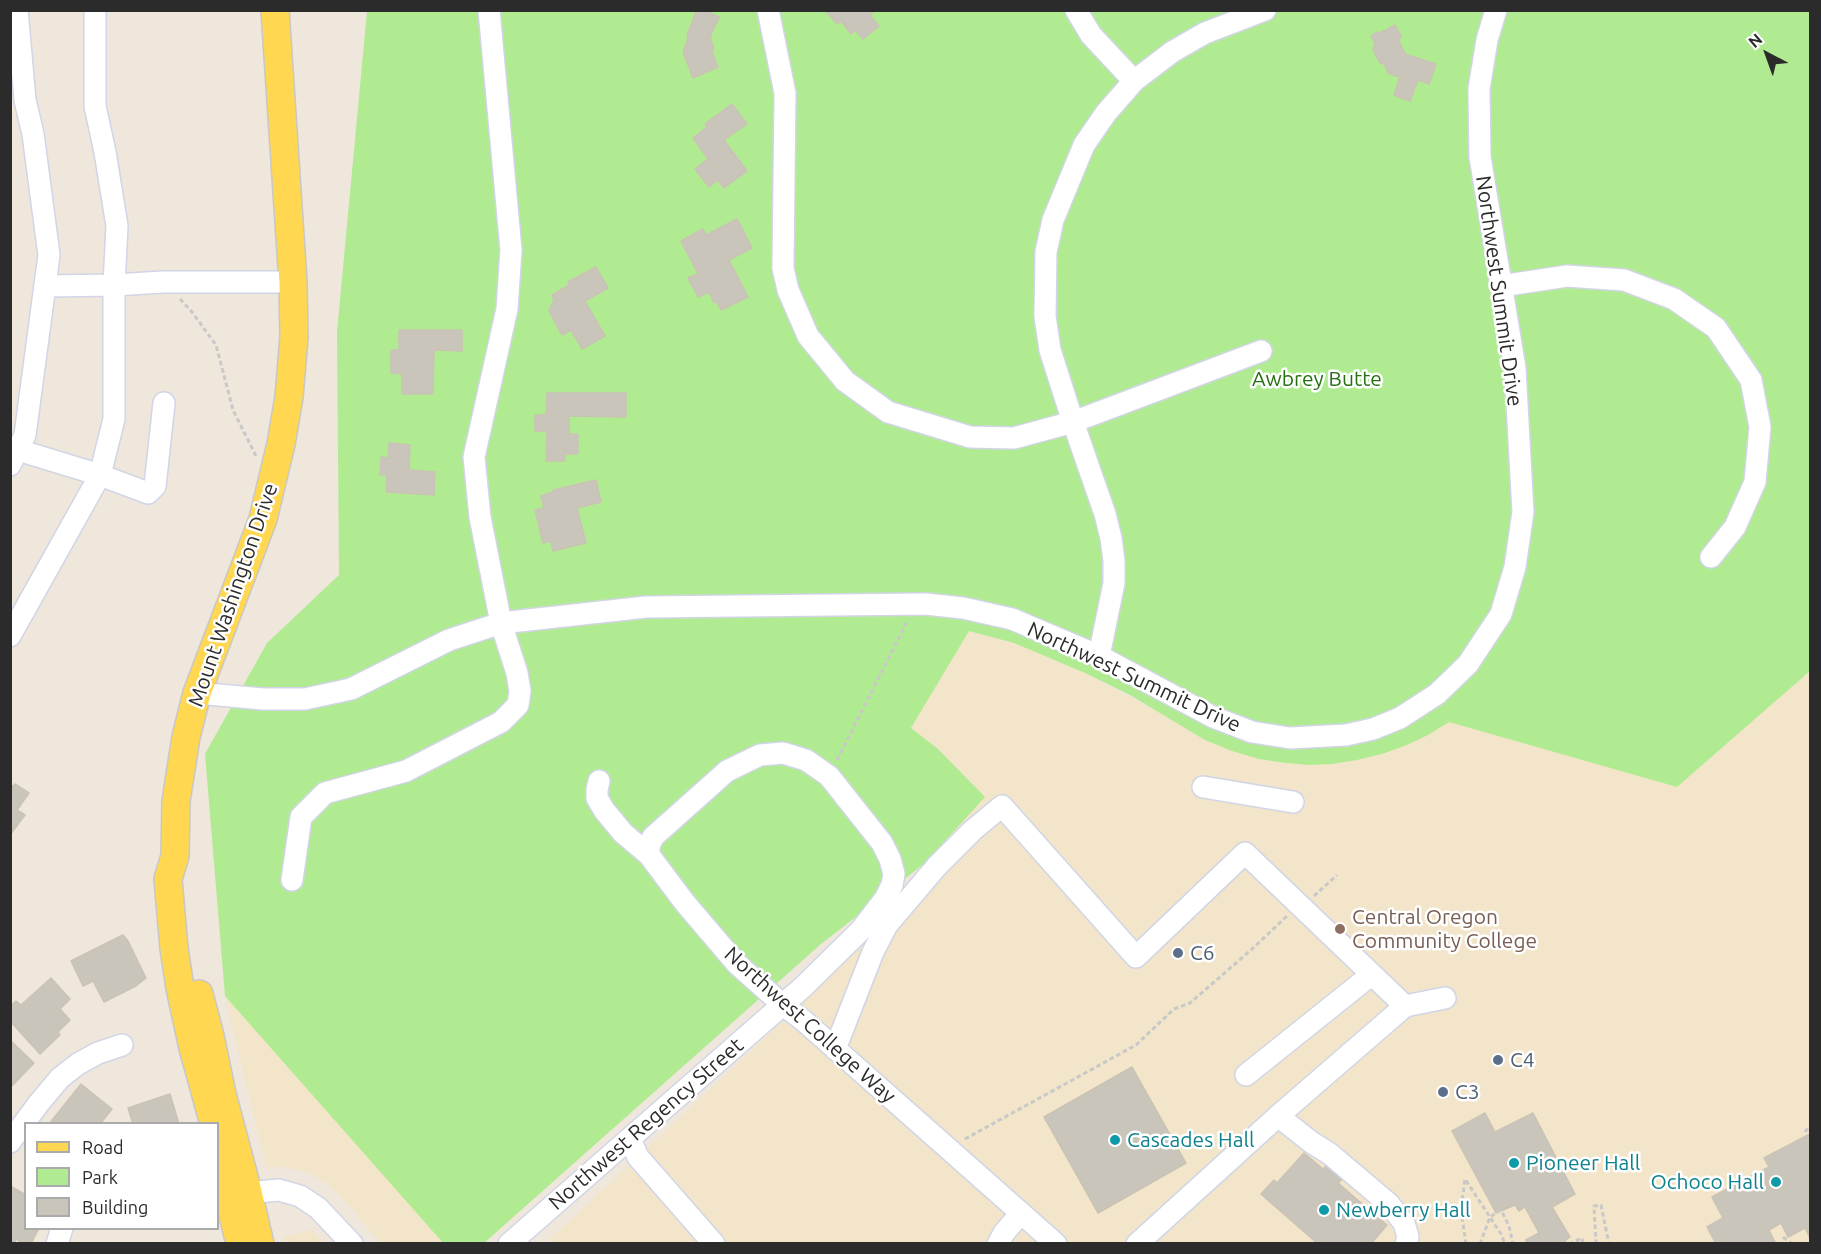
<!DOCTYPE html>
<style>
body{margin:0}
#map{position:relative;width:1821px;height:1254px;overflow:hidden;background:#efe6dc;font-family:Ubuntu,sans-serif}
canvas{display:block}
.frame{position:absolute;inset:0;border:12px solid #2b2b2b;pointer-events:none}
.legend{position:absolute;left:24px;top:1122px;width:195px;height:108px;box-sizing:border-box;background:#fff;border:2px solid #aaa;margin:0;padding:8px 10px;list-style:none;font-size:18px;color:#2b2b2b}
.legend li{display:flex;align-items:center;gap:12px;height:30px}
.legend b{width:30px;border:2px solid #aaa}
.north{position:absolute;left:1737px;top:24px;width:60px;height:60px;-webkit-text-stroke:4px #fff;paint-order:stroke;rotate:319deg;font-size:16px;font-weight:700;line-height:24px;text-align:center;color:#2b2b2b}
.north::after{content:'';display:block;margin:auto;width:21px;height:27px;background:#2b2b2b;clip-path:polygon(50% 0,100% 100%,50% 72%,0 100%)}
</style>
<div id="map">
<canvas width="1821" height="1254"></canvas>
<div class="frame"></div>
<ul class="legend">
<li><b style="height:8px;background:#ffd750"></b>Road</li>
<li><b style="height:16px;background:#b0eb92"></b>Park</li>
<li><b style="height:16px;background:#c9c5ba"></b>Building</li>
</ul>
<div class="north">N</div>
</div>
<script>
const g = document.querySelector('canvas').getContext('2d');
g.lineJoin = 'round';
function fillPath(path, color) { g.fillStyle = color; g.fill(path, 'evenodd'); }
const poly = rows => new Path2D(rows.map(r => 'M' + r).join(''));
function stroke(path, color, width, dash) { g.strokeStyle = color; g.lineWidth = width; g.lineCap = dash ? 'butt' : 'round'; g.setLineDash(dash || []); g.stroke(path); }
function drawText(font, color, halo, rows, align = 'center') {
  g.font = font + ' Ubuntu,sans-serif'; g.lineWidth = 5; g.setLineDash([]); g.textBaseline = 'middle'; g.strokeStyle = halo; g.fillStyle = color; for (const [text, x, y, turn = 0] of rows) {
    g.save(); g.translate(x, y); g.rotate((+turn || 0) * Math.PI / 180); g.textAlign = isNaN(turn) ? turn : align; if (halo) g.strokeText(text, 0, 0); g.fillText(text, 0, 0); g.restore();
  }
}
const education = poly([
 [969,631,1014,643,1085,673,1232,751,1259,759,1285,763,1332,764,1357,760,1382,754,1407,745,1428,735,1449,721,1677,787,1810,671,1810,1243,545,1244,812,994,953,832,985,797,938,749,911,728],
 [225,996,444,1243,380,1243,343,1198,327,1184,313,1175,298,1170,282,1167,266,1167],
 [310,1230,325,1243,285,1243,284,1237]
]);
const green = poly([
 [367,11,1810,11,1810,671,1677,787,1449,722,1428,735,1407,745,1382,754,1357,760,1332,764,1310,765,1285,763,1259,759,1232,751,1205,740,1130,695,1085,673,1014,643,969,631,911,728,938,749,985,797,925,863,821,944,484,1243,444,1244,225,996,205,754,267,643,339,575,337,332]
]);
const building = poly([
 [697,10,704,10,719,17,710,37,714,48,712,53,718,67,693,78,683,52,688,39,687,35,697,10],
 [825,10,875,10,870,15,879,26,863,39,855,30,851,34,841,21,837,24,825,10],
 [1395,25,1401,36,1399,41,1405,54,1436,64,1429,84,1418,80,1410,101,1394,95,1400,77,1389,74,1384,64,1380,63,1373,50,1375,44,1371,36,1378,32,1380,33,1395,25],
 [732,104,747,124,724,140,747,171,724,188,718,180,709,187,695,169,708,159,693,138,707,127,705,124,732,104],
 [737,219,752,248,729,260,748,297,721,310,716,301,714,303,709,292,698,297,688,278,698,274,681,241,703,229,706,235,737,219],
 [596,267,608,288,585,301,605,336,582,349,571,330,562,335,549,311,554,299,552,295,569,285,568,282,596,267],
 [399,330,462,330,462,351,434,350,433,394,402,394,402,374,391,373,391,350,399,350,399,330],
 [547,393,626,393,626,417,569,416,569,434,578,434,578,454,565,454,565,461,546,461,547,431,535,431,535,415,546,415,547,393],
 [389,443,410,445,409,470,435,472,434,495,386,492,387,475,380,475,381,457,388,458,389,443],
 [596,480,601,502,577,508,586,543,553,551,551,541,543,543,535,510,544,508,541,496,553,492,553,490,596,480],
 [15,784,29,793,17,810,25,815,10,835,10,785,13,786,15,784],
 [123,935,128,941,146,978,136,986,104,1002,93,981,83,986,71,961,123,935],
 [51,978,70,999,60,1009,70,1020,58,1032,60,1035,40,1054,10,1021,10,1006,16,1001,21,1005,51,978],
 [10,1040,34,1063,10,1088,10,1040],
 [1132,1067,1186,1163,1098,1213,1044,1117,1132,1067],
 [81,1084,112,1109,100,1124,49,1124,81,1084],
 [170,1094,179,1124,133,1124,128,1108,170,1094],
 [1485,1113,1495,1132,1533,1113,1575,1194,1552,1207,1570,1237,1565,1241,1566,1244,1527,1244,1526,1240,1539,1233,1525,1207,1519,1211,1515,1205,1496,1213,1452,1131,1485,1113],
 [1810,1134,1810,1238,1805,1228,1788,1237,1781,1223,1769,1230,1776,1244,1716,1244,1707,1227,1723,1218,1712,1197,1769,1167,1764,1158,1810,1134],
 [1304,1153,1323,1169,1330,1163,1346,1176,1338,1183,1387,1225,1371,1244,1318,1244,1261,1194,1274,1180,1277,1183,1304,1153],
 [10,1186,26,1195,26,1228,39,1228,31,1244,23,1244,16,1239,14,1244,10,1244,10,1186]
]);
const path = poly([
 [180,299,192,312,216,345,233,410,257,458],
 [837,760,907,622],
 [1314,896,1337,875],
 [1805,1132,1810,1126],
 [965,1139,1136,1045,1174,1009,1190,1003,1251,950,1287,916],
 [1783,1237,1792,1244],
 [1466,1244,1461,1209,1465,1179,1501,1234,1505,1244],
 [1480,1244,1490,1217,1501,1210,1509,1226,1513,1244],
 [1569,1244,1582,1238,1583,1244],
 [1596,1244,1594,1206,1601,1205,1609,1244]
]);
const minor = poly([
 [768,10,785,93,783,268,788,290,808,336,845,381,888,412,970,437,1014,438,1073,422,1261,351],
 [1076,10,1091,35,1134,81],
 [46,286,114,285,163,282,293,282],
 [1501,286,1567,276,1624,280,1674,299,1716,328,1751,380,1760,427,1755,482,1735,527,1711,557],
 [18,450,100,475,148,493,155,486,164,403],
 [10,465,25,435,49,255,33,134,25,100,17,10],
 [10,636,100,475,114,419,114,285,117,226,105,152,95,106,95,10],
 [1099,656,1114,583,1114,561,1111,538,1105,514,1073,422,1050,350,1045,316,1046,252,1053,220,1084,145,1106,113,1134,81,1172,52,1205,33,1265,10],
 [197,693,263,699,305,699,351,689,449,640,501,623,646,607,926,604,963,608,1012,619,1099,656,1213,717,1252,732,1290,738,1346,735,1373,729,1400,718,1437,694,1468,664,1501,614,1515,567,1523,512,1515,368,1480,157,1479,89,1487,40,1496,10],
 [599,781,597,790,597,798,604,810,623,833,649,855,685,903,737,964,783,1005,804,1021,1056,1244],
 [1203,787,1293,802],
 [292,880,301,817,325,793,406,771,501,722,518,705,520,691,517,673,501,623,480,517,474,457,507,309,511,250,489,10],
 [1405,1006,1445,998],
 [835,1049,873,952,887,925,937,866,973,830,1002,806,1136,957,1245,853,1405,1006,1278,1116,1137,1244],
 [1246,1075,1371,975],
 [1278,1116,1311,1142,1330,1154,1389,1204,1404,1223,1408,1237,1406,1244],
 [630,1139,638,1157,714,1244],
 [10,1142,39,1103,60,1078,78,1064,98,1053,122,1045],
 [234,1194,279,1190,300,1196,318,1208,352,1244],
 [57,1244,62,1228],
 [509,1244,803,987,861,930,885,899,892,885,894,874,890,859,882,843,829,776,806,760,783,753,760,755,727,771,653,837,649,846,649,855],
 [998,1244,1004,1233,1021,1213]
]);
const major = poly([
 [199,994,210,1036,222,1094,248,1192,260,1244],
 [214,1124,193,1048,180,988,174,948,168,879,175,856,176,801,186,737,197,693,263,519,281,444,289,397,294,337,293,282,275,10],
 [221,1151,228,1195,240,1244]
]);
const markers = [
 [1340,929,6,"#8d6e63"],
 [1178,953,6,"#5c6f8a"],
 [1498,1060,6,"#5c6f8a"],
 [1443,1092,6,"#5c6f8a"],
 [1115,1140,6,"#0f9aa8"],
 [1514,1163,6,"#0f9aa8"],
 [1776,1182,6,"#0f9aa8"],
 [1324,1210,6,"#0f9aa8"]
];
const streetNames = [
 ["Northwest Summit Drive",1499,291,82],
 ["Mount Washington Drive",233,595,-71],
 ["Northwest Summit Drive",1134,677,25],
 ["Northwest College Way",810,1025,42],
 ["Northwest Regency Street",646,1124,-41]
];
const parkNames = [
 ["Awbrey Butte",1317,379]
];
const educationNames = [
 ["Central Oregon",1352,917],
 ["Community College",1352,941]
];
const serviceNames = [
 ["C6",1190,953],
 ["C4",1510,1060],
 ["C3",1455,1092]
];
const cultureNames = [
 ["Cascades Hall",1127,1140],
 ["Pioneer Hall",1526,1163],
 ["Ochoco Hall",1764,1182,"right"],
 ["Newberry Hall",1336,1210]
];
fillPath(education, '#f2e5c9');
fillPath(green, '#b0eb92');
fillPath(building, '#c9c5ba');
stroke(building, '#cac3b5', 1.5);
stroke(minor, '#d1d5e6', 24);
stroke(major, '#c8c8c8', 30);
stroke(path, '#c8c8c8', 3, [4.5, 3]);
stroke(minor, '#fff', 21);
stroke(major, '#ffd750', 27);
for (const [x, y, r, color] of markers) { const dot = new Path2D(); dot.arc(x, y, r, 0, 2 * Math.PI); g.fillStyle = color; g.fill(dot); stroke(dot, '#fff', 2); }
drawText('21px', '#2b2b2b', '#fff', streetNames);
drawText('21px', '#257112', '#fff', parkNames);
drawText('21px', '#785e54', '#fff', educationNames, 'left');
drawText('21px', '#4e5e75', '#fff', serviceNames, 'left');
drawText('21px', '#0d838f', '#fff', cultureNames, 'left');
</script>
